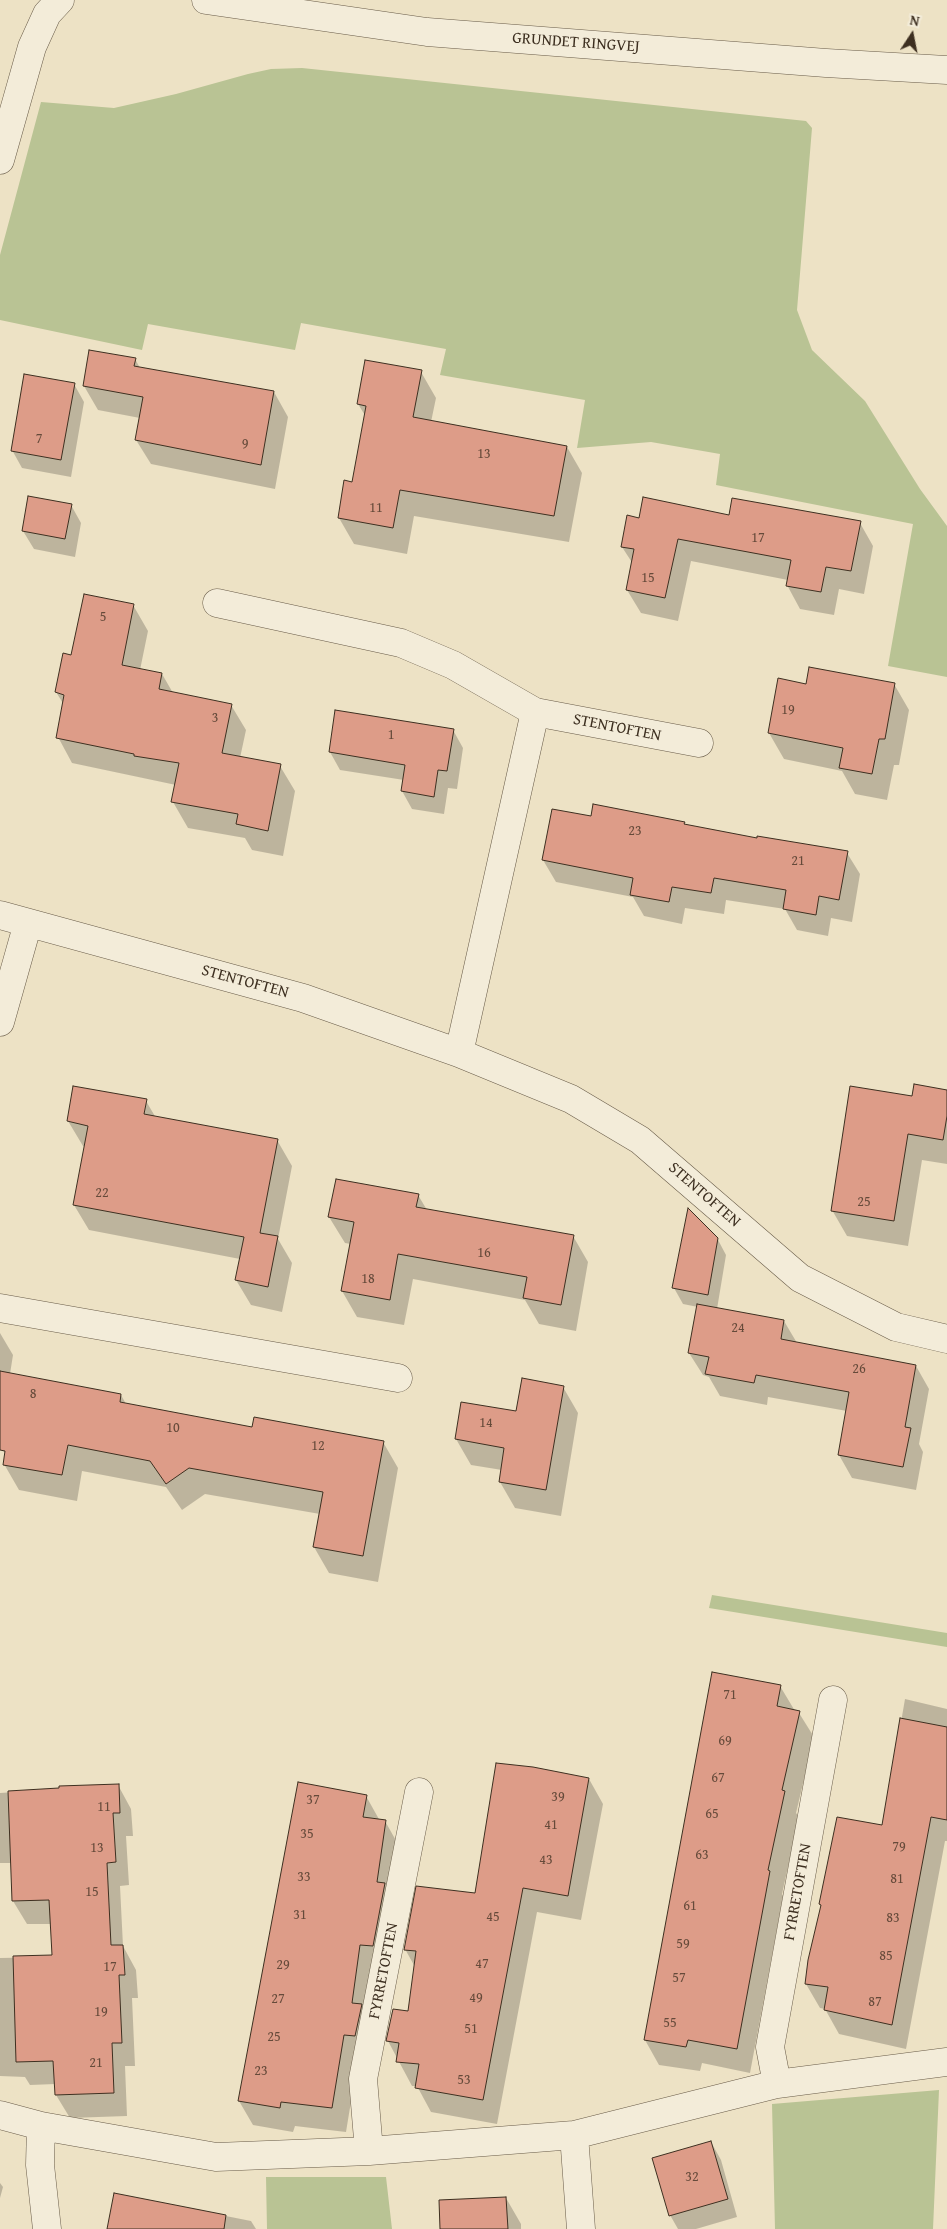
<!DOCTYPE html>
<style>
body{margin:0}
#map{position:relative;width:947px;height:2229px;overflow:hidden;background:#ede2c5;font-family:"Gentium Book Plus",serif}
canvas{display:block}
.north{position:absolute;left:887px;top:10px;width:50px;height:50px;-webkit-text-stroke:4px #f3ecd9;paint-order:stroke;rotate:11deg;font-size:14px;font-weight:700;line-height:20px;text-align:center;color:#3d2f20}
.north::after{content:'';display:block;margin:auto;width:18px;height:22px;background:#3d2f20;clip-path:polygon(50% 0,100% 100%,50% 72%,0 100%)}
</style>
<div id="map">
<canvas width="947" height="2229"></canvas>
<div class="north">N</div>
</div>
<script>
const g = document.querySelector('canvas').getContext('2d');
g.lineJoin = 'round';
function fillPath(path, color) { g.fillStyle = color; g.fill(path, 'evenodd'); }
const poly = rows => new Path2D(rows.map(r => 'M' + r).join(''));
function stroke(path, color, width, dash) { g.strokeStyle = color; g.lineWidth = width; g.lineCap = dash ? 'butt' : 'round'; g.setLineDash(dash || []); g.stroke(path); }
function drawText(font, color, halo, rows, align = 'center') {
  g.font = font + ' "Gentium Book Plus",serif'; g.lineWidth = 4.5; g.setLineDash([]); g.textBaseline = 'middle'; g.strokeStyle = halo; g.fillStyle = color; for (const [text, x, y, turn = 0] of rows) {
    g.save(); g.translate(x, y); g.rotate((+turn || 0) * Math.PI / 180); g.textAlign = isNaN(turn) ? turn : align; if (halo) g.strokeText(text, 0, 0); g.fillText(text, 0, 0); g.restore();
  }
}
const green = poly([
 [302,68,806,121,812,128,797,310,812,350,865,401,920,489,947,526,947,677,888,666,913,524,716,485,720,454,651,442,577,448,585,400,440,375,446,349,301,323,295,350,148,324,142,350,0,320,0,255,41,102,114,108,176,94,248,74,271,69],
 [712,1595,947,1633,947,1647,709,1608],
 [939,2090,933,2229,775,2229,772,2104],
 [266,2177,386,2177,392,2229,267,2229]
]);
const shadow = poly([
 [135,359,140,368,274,392,288,417,275,489,151,464,136,440,140,418,98,410,84,386],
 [421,372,436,398,431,422,567,447,582,473,569,542,414,516,407,554,354,544,339,518,353,483,366,417,358,404],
 [74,384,84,402,71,477,22,468,12,450],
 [71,505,81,523,75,557,34,549,23,531],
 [640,519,860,523,873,546,864,594,839,589,834,615,800,609,787,585,788,580,691,561,678,621,641,613,627,590,633,564,622,547],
 [133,605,148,631,140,670,162,674,173,693,231,705,246,730,240,758,280,766,295,791,283,856,252,850,245,838,188,828,173,802,176,785,72,763,58,737,64,705,56,692,72,656],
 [894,684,909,710,899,765,894,765,887,800,855,794,842,771,784,759,769,733],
 [453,730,463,748,457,789,448,788,444,814,412,809,402,791,404,780,340,770,330,752],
 [592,818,684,823,686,826,758,840,847,853,860,874,852,922,831,918,828,936,797,930,785,909,726,900,724,914,685,908,682,924,644,916,633,897,556,882,543,860],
 [947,1091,947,1164,922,1160,908,1246,847,1236,832,1210,913,1098],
 [146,1101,156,1118,277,1140,292,1166,278,1239,292,1263,282,1312,251,1305,236,1280,240,1259,89,1230,74,1205,85,1147,83,1146,68,1121],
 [418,1195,427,1210,573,1236,588,1262,576,1331,539,1324,525,1300,413,1279,404,1325,357,1317,342,1291,351,1244,345,1243,329,1217],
 [717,1238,726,1255,717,1309,784,1321,797,1343,916,1366,929,1389,919,1444,923,1452,916,1490,852,1478,839,1455,847,1411,768,1397,767,1405,720,1396,709,1377,703,1375,689,1353,698,1307,683,1304,674,1288],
 [0,1333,13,1355,10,1374,121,1395,126,1404,253,1429,383,1442,398,1468,378,1582,329,1573,314,1547,320,1514,205,1494,182,1510,166,1487,82,1471,77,1501,19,1490,4,1464,6,1452,2,1451,0,1448],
 [563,1387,578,1413,561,1516,515,1508,500,1482,502,1470,471,1465,456,1439,517,1413],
 [780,1686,795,1711,799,1713,814,1737,796,1813,799,1817,782,1894,783,1896,750,2073,702,2063,700,2071,659,2065,645,2040],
 [905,1699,947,1709,947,1841,945,1841,906,2049,839,2034,825,2009,820,2008,806,1984,822,1908,820,1904,883,1827],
 [589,1779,603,1804,581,1920,537,1912,497,2124,431,2112,417,2086,412,2086,388,2041,409,2013,415,1967,405,1949,476,1894],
 [118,1785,131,1809,133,1836,126,1836,129,1885,120,1886,123,1946,136,1970,138,1998,132,1998,135,2066,125,2066,127,2116,70,2118,56,2095,56,2084,30,2085,25,2077,0,2076,0,1958,53,1957,51,1924,27,1924,13,1901,12,1863,0,1863,0,1793],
 [366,1796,380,1821,385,1821,399,1846,358,2059,346,2132,295,2126,293,2132,253,2125,239,2101],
 [711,2142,721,2160,737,2217,696,2229,678,2229,670,2215],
 [0,2183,3,2187,0,2198],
 [115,2194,251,2221,256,2229,108,2229],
 [506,2198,521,2224,521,2229,442,2229]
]);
const building = poly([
 [89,350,136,358,134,366,274,391,261,465,135,440,143,397,83,386,89,350],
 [365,360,422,370,413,417,567,446,554,516,400,490,393,528,338,518,344,480,352,482,366,406,357,404,365,360],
 [24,374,75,383,61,460,11,451,24,374],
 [28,496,72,504,65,539,22,531,28,496],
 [643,497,729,515,732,498,861,521,851,571,826,567,821,592,786,586,791,560,678,539,665,598,626,590,634,549,621,547,627,515,639,518,643,497],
 [84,594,134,604,122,665,162,673,159,689,232,704,222,753,281,764,268,831,236,824,238,814,171,802,179,763,134,756,134,754,56,738,64,695,55,692,63,653,71,655,84,594],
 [809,667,895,683,885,739,879,739,872,774,839,768,843,748,768,733,778,678,806,684,809,667],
 [335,710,454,729,447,771,438,770,434,797,401,791,405,765,329,752,335,710],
 [593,804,685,822,684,824,757,838,757,836,848,851,839,900,819,896,816,915,783,909,786,890,714,878,711,893,672,887,669,902,630,895,633,878,542,860,552,809,591,816,593,804],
 [914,1084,947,1090,947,1116,943,1140,908,1134,894,1221,831,1211,850,1086,912,1096,914,1084],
 [73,1086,147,1099,144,1114,278,1139,260,1233,278,1236,268,1287,235,1280,244,1237,73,1205,88,1126,67,1121,73,1086],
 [336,1179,419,1194,416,1207,574,1235,561,1305,523,1298,527,1277,398,1254,390,1300,341,1291,354,1222,328,1217,336,1179],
 [688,1208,718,1238,708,1295,672,1288,688,1208],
 [697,1304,784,1320,781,1339,916,1365,905,1427,911,1428,903,1467,838,1455,849,1392,756,1375,754,1383,705,1374,709,1357,688,1353,697,1304],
 [0,1371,121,1394,120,1402,252,1427,254,1417,384,1441,363,1556,313,1547,323,1492,189,1468,166,1484,150,1461,68,1445,62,1475,3,1465,5,1451,0,1450,0,1371],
 [522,1378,564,1386,546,1490,499,1482,504,1448,455,1439,461,1402,516,1411,522,1378],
 [712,1672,781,1685,777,1706,800,1711,782,1790,785,1791,768,1870,770,1871,737,2049,688,2040,686,2047,644,2040,712,1672],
 [900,1718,947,1727,947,1820,931,1817,892,2025,824,2010,828,1987,805,1984,808,1960,821,1905,819,1904,837,1817,882,1825,900,1718],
 [496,1763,533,1767,589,1778,568,1896,523,1888,483,2100,415,2088,419,2064,396,2062,399,2043,386,2041,393,2009,408,2011,416,1951,404,1950,416,1886,475,1893,496,1763],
 [298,1782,367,1795,363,1817,386,1820,377,1882,385,1883,373,1946,360,1945,352,2003,362,2004,355,2036,344,2035,332,2108,281,2102,280,2108,238,2101,298,1782],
 [119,1784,120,1813,113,1813,116,1862,107,1863,111,1945,123,1945,125,1975,119,1975,122,2043,112,2043,114,2093,55,2095,53,2061,16,2062,13,1956,52,1955,49,1900,12,1901,8,1791,59,1788,59,1786,119,1784],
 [711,2141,728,2199,669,2216,652,2158,711,2141],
 [114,2193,226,2215,224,2229,107,2229,114,2193],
 [506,2197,508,2229,440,2229,439,2200,506,2197]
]);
const minor = poly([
 [206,0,427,32,826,63,947,70],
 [0,160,32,47,47,14,60,0],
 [217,603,401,643,453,665,535,712,699,743],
 [0,915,303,998,459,1053,571,1099,640,1140,800,1278,896,1327,947,1339],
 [0,1022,28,923],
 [459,1053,535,712],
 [0,1308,398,1378],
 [777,2084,770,2047,833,1700],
 [0,2115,41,2126,216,2157,369,2151,574,2135,777,2084,947,2062],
 [41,2126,40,2165,47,2229],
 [574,2135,581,2229],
 [369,2151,363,2079,419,1792]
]);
const numberNames = [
 ["7",39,439],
 ["9",245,444],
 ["13",484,454],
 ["11",376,508],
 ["17",758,538],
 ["15",648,578],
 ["5",103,617],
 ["19",788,710],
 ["3",215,718],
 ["1",391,735],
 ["23",635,831],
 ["21",798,861],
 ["22",102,1193],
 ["25",864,1202],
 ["16",484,1253],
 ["18",368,1279],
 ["24",738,1328],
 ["26",859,1369],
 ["8",33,1394],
 ["14",486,1423],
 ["10",173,1428],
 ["12",318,1446],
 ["71",730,1695],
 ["69",725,1741],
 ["67",718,1778],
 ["39",558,1797],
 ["37",313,1800],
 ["11",104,1807],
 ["65",712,1814],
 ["41",551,1825],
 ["35",307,1834],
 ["79",899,1847],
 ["13",97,1848],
 ["63",702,1855],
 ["43",546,1860],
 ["33",304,1877],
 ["81",897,1879],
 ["15",92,1892],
 ["61",690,1906],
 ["31",300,1915],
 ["45",493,1917],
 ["83",893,1918],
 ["59",683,1944],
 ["85",886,1956],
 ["47",482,1964],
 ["29",283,1965],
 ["17",110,1967],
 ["57",679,1978],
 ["49",476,1998],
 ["27",278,1999],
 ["87",875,2002],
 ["19",101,2012],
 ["55",670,2023],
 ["51",471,2029],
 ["25",274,2037],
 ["21",96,2063],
 ["23",261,2071],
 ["53",464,2080],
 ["32",692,2177]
];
const streetNames = [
 ["GRUNDET RINGVEJ",576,43,4],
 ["STENTOFTEN",617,728,11],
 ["STENTOFTEN",245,982,15],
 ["STENTOFTEN",704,1195,41],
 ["FYRRETOFTEN",798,1892,-80],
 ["FYRRETOFTEN",384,1971,-79]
];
fillPath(green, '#b9c394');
fillPath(shadow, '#0003');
fillPath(building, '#dd9c88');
stroke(building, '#3d2f20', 1);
stroke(minor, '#695c49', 29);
stroke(minor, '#f3ecd9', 28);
drawText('14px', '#654a3a', null, numberNames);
drawText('16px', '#3d2f20', '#f3ecd9', streetNames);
</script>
